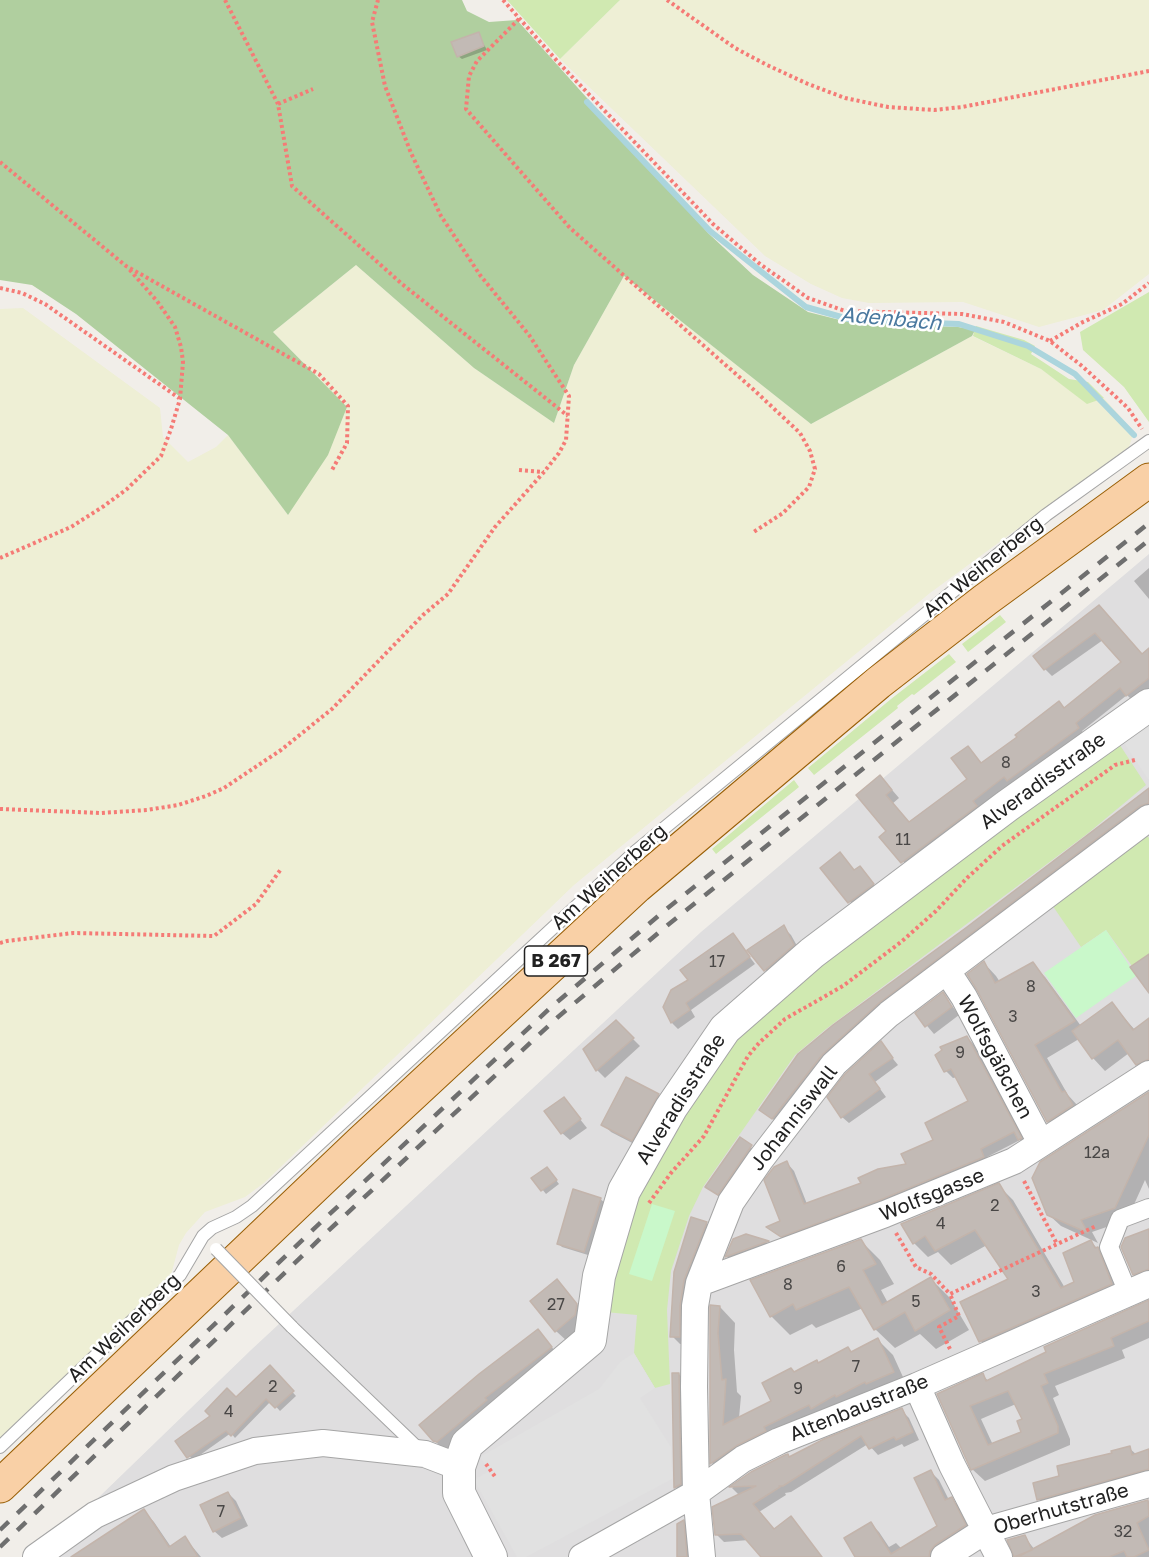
<!DOCTYPE html>
<meta charset="utf-8">
<style>
body{margin:0}
canvas{display:block;background:#f1eee9}
</style>
<canvas width="1149" height="1557"></canvas>
<script>
const g = document.querySelector('canvas').getContext('2d');
g.lineJoin = 'round';
function fillPath(path, color) { g.fillStyle = color; g.fill(path, 'evenodd'); }
const poly = rows => new Path2D(rows.map(r => 'M' + r).join(''));
function stroke(path, color, width, dash) { g.strokeStyle = color; g.lineWidth = width; g.lineCap = dash ? 'butt' : 'round'; g.setLineDash(dash || []); g.stroke(path); }
function drawText(font, color, halo, rows, align = 'center') {
  g.font = font + ' "Golos Text",sans-serif'; g.lineWidth = 5; g.setLineDash([]); g.textBaseline = 'middle'; g.strokeStyle = halo; g.fillStyle = color; for (const [text, x, y, turn = 0] of rows) {
    g.save(); g.translate(x, y); g.rotate((+turn || 0) * Math.PI / 180); g.textAlign = isNaN(turn) ? turn : align; if (halo) g.strokeText(text, 0, 0); g.fillText(text, 0, 0); g.restore();
  }
}
const residential = poly([
 [1149,554,1149,1557,37,1557,251,1350,701,932]
]);
const farmland = poly([
 [620,0,1149,0,1149,274,1103,310,1039,327,963,302,869,303,842,298,811,284,765,256,560,59],
 [356,265,474,368,554,423,574,365,624,276,811,424,972,336,1041,369,1087,403,1104,398,1134,432,1129,447,930,593,574,885,264,1183,245,1197,205,1212,186,1233,179,1245,171,1275,59,1388,0,1441,0,309,23,308,160,408,163,437,188,462,216,447,228,435,288,515,347,407,273,332]
]);
const grass = poly([
 [507,0,620,0,560,59],
 [1149,292,1149,422,1124,387,1083,350,1080,332],
 [976,326,1024,340,1035,346,1031,354,1069,379,1088,382,1104,398,1087,404,1041,369,973,336],
 [1000,615,1006,622,968,652,962,644],
 [949,654,956,662,914,695,912,694,897,706,898,708,814,775,808,768,891,699],
 [1114,736,1146,785,1087,834,826,1029,795,1055,703,1187,689,1216,671,1271,667,1310,670,1384,655,1388,634,1353,637,1315,605,1312,630,1195,732,1034],
 [794,780,799,787,716,854,712,849],
 [1144,831,1149,838,1149,954,1132,966,1106,930,1081,947,1050,902]
]);
const forest = poly([
 [0,0,462,0,467,11,489,22,517,20,708,233,753,275,808,312,852,323,958,327,975,330,972,336,811,424,624,276,574,365,554,423,474,368,356,265,273,332,347,407,328,455,288,515,228,435,76,314,32,285,0,280]
]);
const park = poly([
 [1106,930,1136,976,1076,1018,1044,973],
 [652,1204,675,1211,652,1281,629,1274]
]);
const parking = poly([
 [1149,714,1149,779,1148,779,1118,734],
 [634,1353,655,1388,640,1398,671,1447,672,1479,526,1557,517,1557,474,1480,489,1471,480,1457,599,1389,620,1362]
]);
const shadow = poly([
 [478,34,487,50,462,59,458,56],
 [1149,568,1149,599,1134,581],
 [1099,607,1142,656,1149,650,1149,691,1134,702,1127,695,1082,731,1085,736,910,869,881,837,888,831,858,795,887,784,899,798,892,804,909,823,969,779,968,748,982,764,1064,709,1123,662,1103,640,1052,676,1045,669],
 [1149,790,1149,812,886,1010,780,1125,761,1109,800,1055],
 [822,868,855,871,860,868,880,892,857,910],
 [783,927,791,935,801,953,772,978,750,950],
 [733,935,755,964,691,1010,695,1017,678,1029,672,1023,665,1007],
 [984,963,996,976,1000,982,1032,964,1045,977,1081,1026,1112,1004,1135,1030,1149,1020,1149,1075,1129,1053,1105,1071,1093,1058,1079,1039,1047,1058,1068,1095,1077,1105,1084,1118,1060,1133,1048,1121],
 [943,994,959,1015,934,1034,917,1014],
 [616,1022,640,1046,605,1078,597,1070,585,1050],
 [967,1037,974,1045,1028,1146,1020,1140,987,1157,991,1165,789,1243,768,1227,782,1222,787,1163,794,1171,807,1204,908,1165,935,1141,970,1102,957,1077,953,1078,946,1071],
 [881,1044,898,1065,875,1082,886,1097,849,1123,842,1117],
 [1149,1094,1149,1189,1145,1180,1127,1220,1092,1232,1098,1243,1061,1226,1048,1214],
 [658,1095,666,1103,640,1147,611,1132,603,1124],
 [564,1099,587,1128,570,1140,562,1133],
 [741,1139,759,1154,726,1202,707,1187],
 [550,1172,559,1184,546,1194,534,1179],
 [998,1185,1013,1200,1065,1288,1076,1282,1091,1242,1112,1263,1125,1298,995,1356,981,1341,962,1303,1010,1280,987,1245,951,1265,938,1252,928,1257,914,1243],
 [600,1199,604,1202,588,1255,562,1247,558,1243],
 [706,1223,714,1231,687,1344,680,1344,672,1336,675,1272],
 [1149,1230,1149,1285,1146,1286,1134,1274],
 [746,1236,768,1243,774,1249,734,1264,727,1257,734,1240],
 [861,1241,880,1260,894,1284,881,1290,888,1303,931,1279,950,1298,969,1330,936,1349,920,1334,895,1348,875,1329,863,1308,816,1328,812,1324,790,1335,771,1316],
 [557,1281,588,1317,568,1342,556,1331],
 [1149,1302,1149,1338,1122,1350,1125,1358,1055,1386,1059,1395,1053,1398,1070,1439,1070,1445,985,1481,972,1469,939,1394,983,1375,989,1382],
 [1016,1404,1024,1420,1023,1432,993,1445,981,1419],
 [712,1306,720,1307,735,1323,734,1350,737,1392,741,1396,739,1418,773,1402,795,1373,819,1364,848,1349,852,1353,878,1340,893,1355,908,1388,727,1479,712,1463],
 [538,1331,561,1358,447,1451,445,1451,434,1440],
 [270,1367,296,1396,280,1411,271,1401,235,1438,231,1433,193,1460,177,1441,236,1399],
 [679,1374,686,1382,683,1495,676,1487],
 [901,1410,909,1418,919,1440,904,1447,902,1444,878,1455,868,1444,791,1492,785,1493,786,1495,759,1512,773,1557,763,1557,749,1540,724,1542,716,1534,740,1496,732,1488,752,1473],
 [1129,1448,1137,1455,1149,1451,1149,1479,1047,1507,1039,1499,1061,1477],
 [931,1472,939,1480,949,1500,951,1499,960,1507,973,1534,941,1557,857,1557,871,1524,879,1532,889,1547,896,1543,902,1549,939,1527],
 [228,1493,236,1501,248,1526,222,1538,214,1531],
 [1149,1501,1149,1557,1015,1557,1009,1541,1024,1536,1035,1550,1096,1516],
 [144,1511,154,1522,171,1547,185,1538,201,1557,74,1557],
 [683,1522,691,1530,693,1557,679,1557]
]);
const stream = poly([
 [587,102,710,231,806,307,852,320,959,324,1028,346,1075,374,1134,435]
]);
const building = poly([
 [479,32,484,46,457,57,451,42,479,32],
 [1099,605,1142,654,1149,648,1149,678,1126,696,1120,688,1076,723,1079,728,1007,781,1004,777,973,801,977,806,901,863,879,837,886,831,856,795,880,775,892,790,886,795,909,822,967,779,951,758,968,746,981,763,1017,737,1015,735,1059,701,1064,708,1121,662,1095,633,1044,670,1033,656,1099,605],
 [1149,788,1149,803,1140,806,879,1003,822,1055,772,1119,759,1110,798,1054,833,1025,967,927,1149,788],
 [840,852,854,870,860,866,874,884,848,903,820,868,840,852],
 [784,925,794,945,764,971,747,950,784,925],
 [733,933,750,957,686,1003,690,1010,671,1023,663,1007,671,990,688,980,680,970,733,933],
 [1149,954,1149,993,1130,967,1149,954],
 [984,961,995,983,1033,962,1075,1021,1035,1045,1062,1092,1065,1091,1073,1105,1047,1122,977,990,967,974,984,961],
 [943,992,952,1007,925,1027,915,1013,943,992],
 [1112,1002,1133,1030,1149,1018,1149,1059,1136,1065,1118,1040,1092,1059,1072,1031,1112,1002],
 [616,1020,634,1038,596,1071,583,1049,616,1020],
 [967,1036,1022,1138,1018,1140,1014,1132,981,1149,984,1157,880,1200,781,1237,766,1227,780,1221,764,1180,774,1167,787,1161,804,1204,861,1183,858,1178,878,1169,906,1164,901,1154,933,1140,925,1123,968,1101,951,1069,944,1072,935,1055,942,1050,940,1047,967,1036],
 [881,1041,893,1058,869,1074,880,1089,841,1118,827,1097,845,1074,881,1041],
 [626,1077,659,1094,632,1141,601,1125,626,1077],
 [1149,1092,1149,1135,1115,1208,1081,1220,1088,1233,1047,1215,1032,1178,1040,1162,1149,1092],
 [564,1097,581,1119,561,1134,544,1111,564,1097],
 [740,1137,752,1145,718,1195,705,1187,740,1137],
 [547,1167,557,1180,541,1191,531,1178,547,1167],
 [999,1183,1061,1288,1074,1282,1063,1253,1091,1240,1095,1248,1098,1247,1112,1284,979,1342,960,1302,1008,1279,975,1230,935,1251,925,1236,913,1244,901,1224,999,1183],
 [573,1189,601,1198,584,1252,557,1244,573,1189],
 [691,1217,707,1222,684,1280,680,1306,680,1337,670,1337,674,1272,691,1217],
 [1149,1229,1149,1269,1133,1275,1121,1247,1125,1238,1149,1229],
 [746,1234,769,1241,725,1257,733,1239,746,1234],
 [861,1239,876,1264,863,1270,882,1305,931,1277,950,1310,915,1331,905,1312,874,1330,849,1287,796,1310,793,1304,770,1317,750,1280,861,1239],
 [557,1279,577,1304,575,1315,555,1332,530,1301,557,1279],
 [1149,1300,1149,1321,1111,1338,1114,1346,1044,1374,1048,1383,1041,1386,1058,1426,1058,1433,971,1470,937,1394,983,1373,986,1381,1046,1352,1044,1347,1149,1300],
 [1008,1391,1022,1419,1017,1421,1021,1432,988,1445,970,1406,1008,1391],
 [710,1305,720,1306,718,1333,722,1380,726,1379,723,1425,771,1401,762,1383,791,1368,794,1372,817,1360,818,1363,848,1347,851,1352,878,1338,894,1372,866,1384,865,1382,836,1397,835,1395,811,1409,809,1405,764,1427,766,1431,736,1446,710,1464,710,1305],
 [538,1329,552,1347,485,1398,487,1400,437,1442,433,1441,419,1425,479,1374,538,1329],
 [270,1365,294,1391,275,1408,266,1399,231,1436,226,1431,187,1458,175,1441,210,1416,205,1411,227,1388,236,1397,270,1365],
 [672,1373,679,1373,681,1484,674,1488,672,1373],
 [902,1408,913,1432,896,1440,894,1437,869,1449,861,1436,783,1486,779,1486,780,1487,753,1504,774,1529,791,1516,822,1557,761,1557,741,1534,715,1535,712,1507,756,1486,729,1487,751,1472,785,1455,788,1454,789,1457,824,1439,902,1408],
 [1130,1446,1132,1455,1149,1449,1149,1469,1037,1500,1033,1483,1059,1476,1057,1466,1112,1453,1111,1451,1130,1446],
 [931,1470,945,1500,952,1497,966,1525,935,1545,930,1551,929,1557,855,1557,844,1538,871,1522,891,1554,937,1526,914,1478,931,1470],
 [228,1492,241,1518,213,1532,200,1505,228,1492],
 [1148,1500,1149,1516,1137,1523,1149,1550,1134,1557,1127,1557,1124,1551,1109,1557,1018,1557,1095,1515,1148,1500],
 [144,1509,169,1547,185,1536,198,1557,71,1557,144,1509],
 [684,1520,687,1557,677,1557,677,1524,684,1520],
 [1025,1535,1032,1550,1014,1557,1007,1540,1025,1535]
]);
const path = poly([
 [225,0,278,104,292,186,402,284,568,416],
 [503,0,558,62,713,224,760,264,808,298,845,311,962,314,1004,322,1050,341,1082,366,1128,408,1142,429],
 [667,0,735,48,767,65,808,84,845,98,888,107,934,110,962,107,1149,71],
 [519,19,477,61,469,76,466,109,570,228,754,390,800,433,810,451,815,469,809,487,783,513,752,533],
 [278,104,313,89],
 [0,162,126,266,319,374,348,406,347,443,332,470],
 [0,288,22,293,45,304,179,398],
 [1050,341,1081,323,1122,304,1149,283],
 [519,470,544,472],
 [0,558,71,527,104,506,127,489,161,456,171,429,180,399,183,362,181,347,175,327,157,301,129,269],
 [0,809,101,813,147,810,178,805,206,796,224,788,281,750,332,709,423,615,448,594,495,527,544,472,559,453,566,440,569,396,529,335,480,275,441,216,411,153,385,86,372,22,378,0],
 [0,943,7,941,73,933,214,936,256,904,281,869],
 [1024,1181,1057,1244],
 [649,1203,671,1173,704,1136,748,1056,759,1043,785,1019,843,986,901,942,936,911,967,878,1002,846,1115,765,1135,760],
 [896,1233,916,1267,931,1274,950,1294,1096,1226],
 [950,1349,939,1327,959,1316,950,1294],
 [486,1464,496,1478]
]);
const service = poly([
 [292,1327,419,1449],
 [0,1447,180,1275,203,1236,212,1228,236,1217,252,1206,635,852,1046,515,1149,441]
]);
const pedestrian = poly([
 [1128,1293,1109,1247,1120,1219,1149,1208]
]);
const minor = poly([
 [947,971,964,997,1041,1143],
 [699,1283,885,1214,1014,1161,1149,1074],
 [917,1386,952,1465,999,1557],
 [36,1557,95,1515,174,1478,255,1451,323,1443,425,1454,459,1467],
 [582,1557,696,1493,743,1459,779,1441,917,1386,1149,1284],
 [702,1557,696,1493,694,1387,695,1306,699,1283,731,1202,760,1160,834,1064,889,1014,1149,818],
 [944,1557,986,1530,1149,1484]
]);
const tertiary = poly([
 [491,1557,459,1493,459,1467,467,1444,590,1340,599,1276,624,1191,671,1108,725,1029,812,953,1007,806,1149,705]
]);
const primary = poly([
 [0,1486,361,1142,637,886,878,683,985,600,1149,480]
]);
const rail = poly([
 [0,1530,319,1224,549,1009,664,911,1149,523],
 [0,1547,327,1232,558,1017,669,924,1149,540]
]);
const serviceBridge = poly([
 [216,1249,292,1327]
]);
const numberNames = [
 ["8",1006,763],
 ["11",903,840],
 ["17",717,962],
 ["8",1031,987],
 ["3",1013,1017],
 ["9",960,1053],
 ["12a",1097,1153],
 ["2",995,1206],
 ["4",941,1224],
 ["6",841,1267],
 ["8",788,1285],
 ["3",1036,1292],
 ["5",916,1302],
 ["27",556,1305],
 ["7",856,1367],
 ["2",273,1387],
 ["9",798,1389],
 ["4",229,1412],
 ["7",221,1512],
 ["32",1123,1532]
];
const shields = [
 [556,961,63]
];
const shieldNames = [
 ["B 267",556,961]
];
const streetNames = [
 ["Am Weiherberg",983,567,-39],
 ["Alveradisstraße",1043,781,-36],
 ["Am Weiherberg",609,877,-42],
 ["Wolfsgäßchen",995,1057,62],
 ["Alveradisstraße",681,1099,-58],
 ["Johanniswall",794,1118,-52],
 ["Wolfsgasse",932,1195,-22],
 ["Am Weiherberg",124,1328,-44],
 ["Altenbaustraße",859,1408,-22],
 ["Oberhutstraße",1061,1509,-16]
];
const waterNames = [
 ["Adenbach",891,319,5]
];
fillPath(residential, '#dfdedf');
fillPath(farmland, '#eeefd5');
fillPath(grass, '#d0e9b1');
fillPath(forest, '#b0cf9f');
fillPath(park, '#c9f8ca');
fillPath(parking, '#e1e1e1');
fillPath(shadow, '#0003');
stroke(stream, '#abd5dd', 6);
fillPath(building, '#c2bab5');
stroke(building, '#c3b4ab', 1.5);
stroke(service, '#a5a5a5', 14);
stroke(pedestrian, '#a5a5a5', 20);
stroke(minor, '#a5a5a5', 28);
stroke(tertiary, '#a5a5a5', 34);
stroke(primary, '#995f06', 35);
stroke(path, '#f57b76', 4, [3, 3]);
stroke(service, '#fff', 12);
stroke(pedestrian, '#fff', 18);
stroke(minor, '#fff', 26);
stroke(tertiary, '#fff', 32);
stroke(primary, '#f9d0a6', 33);
stroke(rail, '#6f6f6f', 4.5, [12, 12]);
stroke(serviceBridge, '#a5a5a5', 14, []);
stroke(serviceBridge, '#fff', 12);
drawText('16px', '#494746', null, numberNames);
for (const [x, y, w] of shields) { const box = new Path2D(); box.roundRect(x - w / 2, y - 15, w, 30, 4.5); g.fillStyle = '#fff'; g.fill(box); stroke(box, '#212121', 1.5); }
drawText('bold 18px', '#212121', null, shieldNames);
drawText('20px', '#212121', '#fff', streetNames);
drawText('italic 21px', '#4a799f', '#fff', waterNames);
</script>
